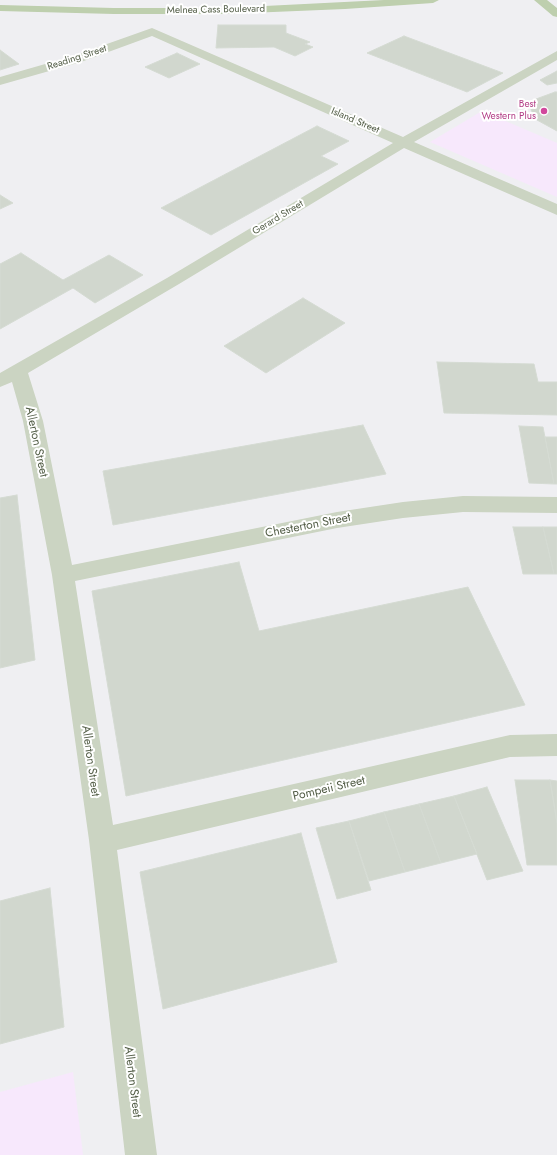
<!DOCTYPE html>
<style>
body{margin:0}
canvas{display:block;background:#efeff2}
</style>
<canvas width="557" height="1155"></canvas>
<script>
const g = document.querySelector('canvas').getContext('2d');
g.lineJoin = 'round';
function fillPath(path, color) { g.fillStyle = color; g.fill(path, 'evenodd'); }
const poly = rows => new Path2D(rows.map(r => 'M' + r).join(''));
function stroke(path, color, width, dash) { g.strokeStyle = color; g.lineWidth = width; g.lineCap = dash ? 'butt' : 'round'; g.setLineDash(dash || []); g.stroke(path); }
function drawText(font, color, halo, rows, align = 'center') {
  g.font = font + ' Jost,sans-serif'; g.lineWidth = 4; g.setLineDash([]); g.textBaseline = 'middle'; g.strokeStyle = halo; g.fillStyle = color; for (const [text, x, y, turn = 0] of rows) {
    g.save(); g.translate(x, y); g.rotate((+turn || 0) * Math.PI / 180); g.textAlign = isNaN(turn) ? turn : align; if (halo) g.strokeText(text, 0, 0); g.fillText(text, 0, 0); g.restore();
  }
}
const commercial = poly([
 [482,111,557,143,557,197,430,142],
 [73,1072,83,1155,0,1155,0,1092]
]);
const building = poly([
 [218,25,286,25,286,33,310,42,305,44,313,47,295,56,274,47,216,48,218,25],
 [404,36,503,73,467,92,367,53,404,36],
 [0,50,19,64,0,70,0,50],
 [177,53,200,64,169,78,145,67,177,53],
 [557,71,557,83,547,85,540,80,557,71],
 [555,92,557,92,557,131,537,120,531,110,532,104,536,99,555,92],
 [317,126,349,141,321,156,338,164,211,235,161,208,317,126],
 [0,195,13,203,0,209,0,195],
 [21,253,63,280,109,255,143,275,95,303,73,288,0,329,0,264,21,253],
 [303,298,345,323,266,373,224,346,303,298],
 [437,362,534,364,538,382,557,382,557,415,444,413,437,362],
 [363,425,386,474,113,525,103,471,363,425],
 [519,426,543,427,554,484,529,483,519,426],
 [545,437,557,437,557,484,554,484,545,437],
 [17,495,35,660,0,668,0,498,17,495],
 [513,527,543,527,554,574,523,574,513,527],
 [543,527,557,527,557,574,554,574,543,527],
 [239,562,259,631,468,587,525,705,126,796,92,591,239,562],
 [515,780,550,780,557,823,557,865,527,865,515,780],
 [550,780,557,781,557,823,550,780],
 [487,787,523,871,487,880,454,796,487,787],
 [454,796,477,854,441,863,419,804,454,796],
 [419,804,441,863,405,872,384,812,419,804],
 [384,812,405,872,369,881,349,821,384,812],
 [349,821,371,890,337,899,316,828,349,821],
 [301,833,337,962,163,1009,140,872,301,833],
 [50,888,64,1027,0,1044,0,901,50,888]
]);
const street = poly([
 [152,28,403,137,557,51,557,60,414,142,557,204,557,215,404,148,179,284,28,373,43,421,72,565,337,512,403,502,463,496,557,497,557,513,463,512,403,518,337,528,75,581,113,825,510,735,557,734,557,756,510,757,117,850,157,1155,125,1155,89,840,52,575,23,421,12,382,0,387,0,373,167,278,393,143,152,36,81,62,0,85,0,77,73,56,152,28]
]);
const primary = poly([
 [384,0,439,0,433,3,345,9,225,14,114,14,0,11,0,5,114,8,225,8,384,0],
 [534,0,547,0,557,8,557,17,553,16,534,0]
]);
const markers = [
 [544,111,4,"#d1479c"]
];
const farStreetnames = [
 ["Melnea Cass Boulevard",216,10,-1],
 ["Reading Street",77,58,-18],
 ["Island Street",355,121,23],
 ["Gerard Street",278,218,-31]
];
const farHotelnames = [
 ["Best",536,105],
 ["Western Plus",536,117]
];
const streetNames = [
 ["Allerton Street",36,442,78],
 ["Chesterton Street",308,526,-11],
 ["Allerton Street",90,761,82],
 ["Pompeii Street",329,789,-13],
 ["Allerton Street",132,1082,83]
];
fillPath(commercial, '#f7e8fc');
fillPath(building, '#d1d7ce');
stroke(building, '#d5dbd3', 1);
fillPath(street, '#cbd4c2');
fillPath(primary, '#becfae');
for (const [x, y, r, color] of markers) { const dot = new Path2D(); dot.arc(x, y, r, 0, 2 * Math.PI); g.fillStyle = color; g.fill(dot); stroke(dot, '#fff', 1.5); }
drawText('10px', '#525d46', '#fff', farStreetnames);
drawText('10px', '#b23c85', '#fff', farHotelnames, 'right');
drawText('12px', '#525d46', '#fff', streetNames);
</script>
